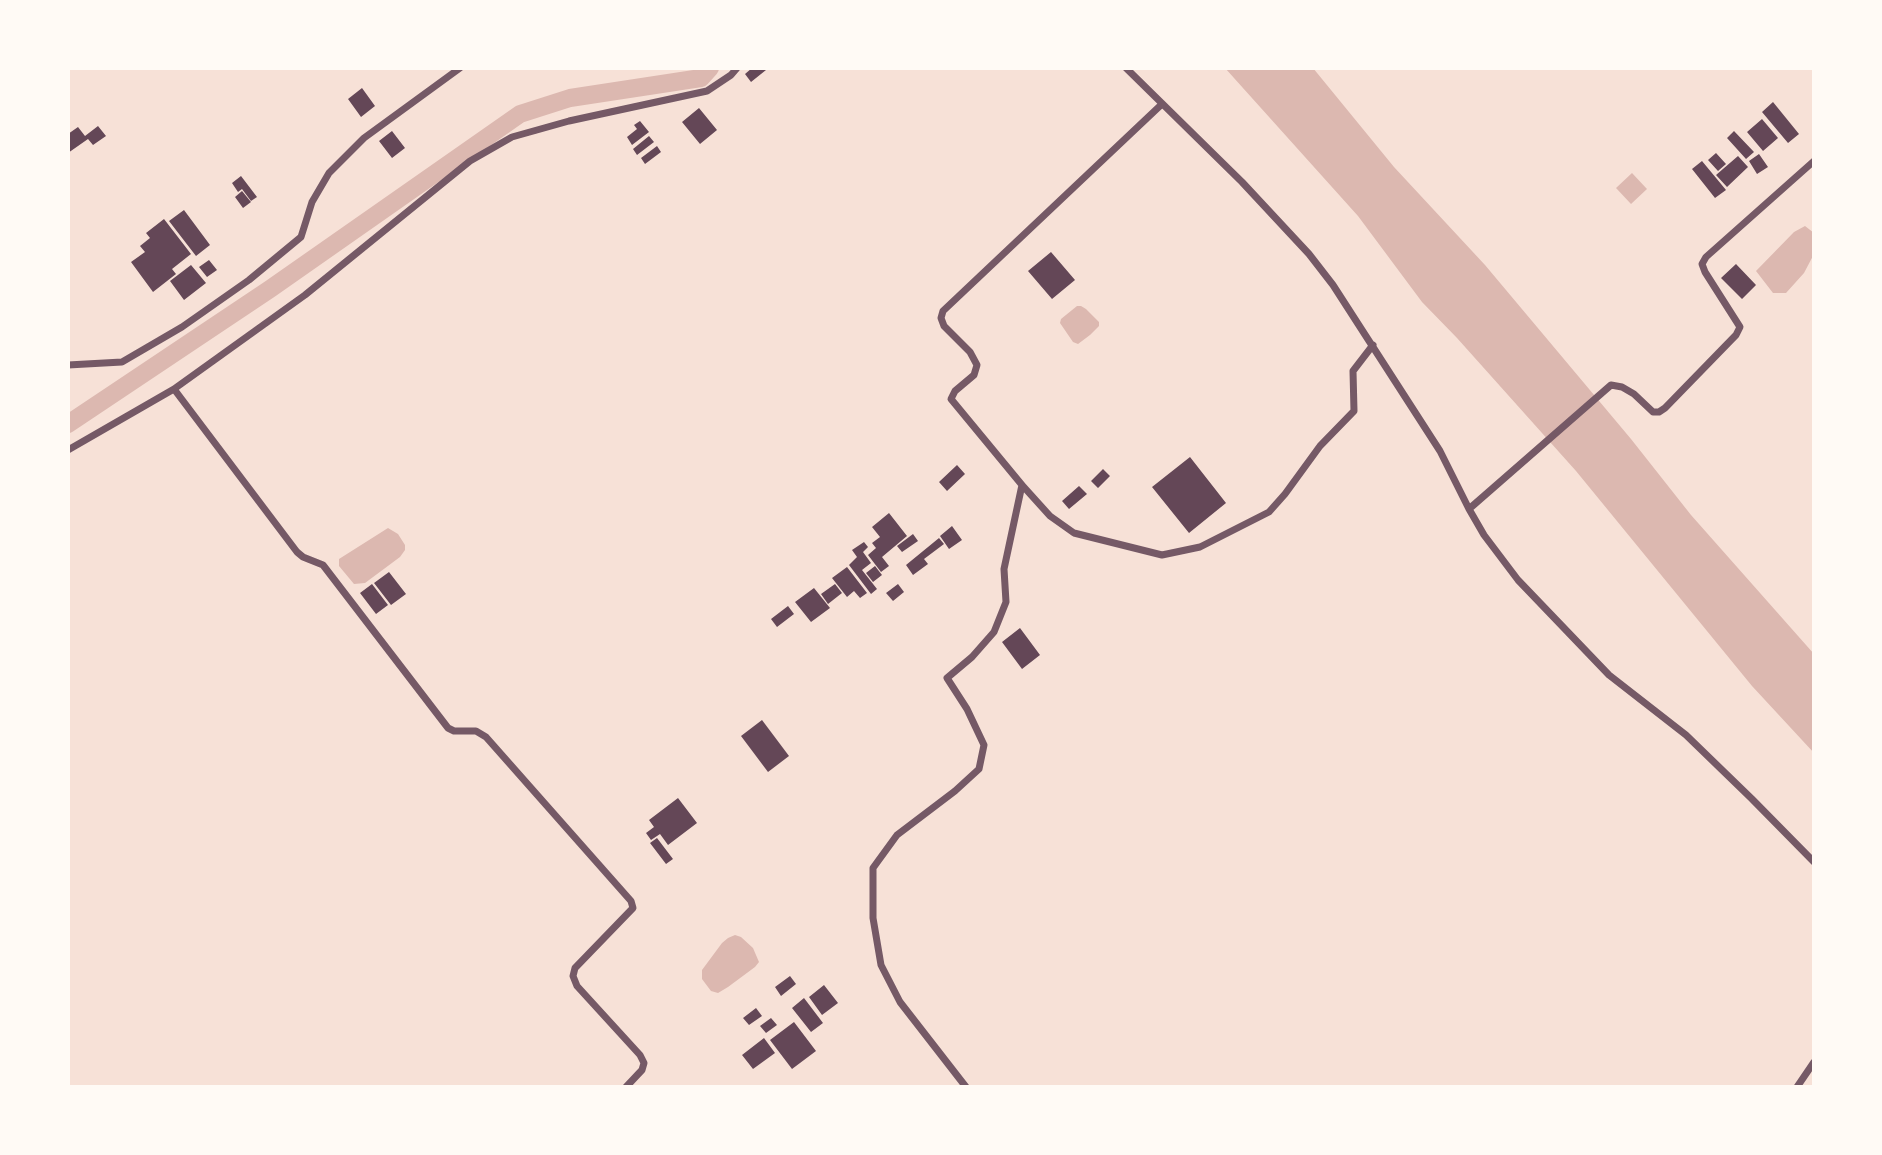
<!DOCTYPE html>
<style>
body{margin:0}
#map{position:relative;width:1882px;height:1155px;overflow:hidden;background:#f7e1d7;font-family:"Nunito Sans",sans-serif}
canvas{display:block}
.frame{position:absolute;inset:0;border:70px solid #fffaf5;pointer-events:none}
</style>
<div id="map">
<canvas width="1882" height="1155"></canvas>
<div class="frame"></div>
</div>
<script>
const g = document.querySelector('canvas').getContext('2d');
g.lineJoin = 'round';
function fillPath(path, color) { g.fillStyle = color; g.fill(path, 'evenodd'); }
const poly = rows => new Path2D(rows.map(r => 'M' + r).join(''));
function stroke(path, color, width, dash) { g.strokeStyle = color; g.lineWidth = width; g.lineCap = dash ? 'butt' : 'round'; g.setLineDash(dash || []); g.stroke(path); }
const water = poly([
 [1225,68,1313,68,1394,167,1485,265,1631,439,1691,515,1814,654,1814,753,1752,686,1576,471,1457,338,1422,302,1358,216],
 [1632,173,1647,189,1631,204,1616,188],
 [1805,226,1814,233,1814,254,1804,273,1786,293,1773,293,1756,271,1794,232],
 [1077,306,1081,306,1086,309,1099,322,1099,326,1090,335,1078,344,1073,342,1060,323,1061,319],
 [388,528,398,534,405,545,405,550,400,557,365,583,354,584,339,566,339,559],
 [735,935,741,937,753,948,759,962,755,967,728,987,718,993,711,991,702,979,702,970,722,943,728,938]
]);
const canal = poly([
 [68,424,270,289,520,114,570,98,701,78,710,68]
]);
const building = poly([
 [752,68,766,70,751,82,745,74],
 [362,88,375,106,361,117,348,99],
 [1773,102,1799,134,1788,143,1762,112],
 [699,108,717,130,700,144,682,122],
 [1762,119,1778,138,1763,151,1747,132],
 [640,121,649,132,632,145,627,137,637,129,634,125],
 [98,126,106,136,93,145,88,139,68,153,68,134,78,127,85,136],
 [392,131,405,148,392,158,379,141],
 [1734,131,1754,152,1746,159,1727,138],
 [649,136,654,142,637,155,633,149],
 [657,146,661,152,645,164,641,158],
 [1716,153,1726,164,1718,171,1708,160],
 [1759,154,1768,167,1757,174,1749,161],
 [1738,156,1748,167,1727,187,1716,175],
 [1702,161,1726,190,1715,198,1692,169],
 [241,176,257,197,251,201,242,189,238,192,232,183],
 [242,191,251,202,243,208,235,197],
 [184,210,210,245,196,256,169,221],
 [164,219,191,254,172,269,176,274,153,292,131,262,145,252,140,246,150,238,146,233],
 [1051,252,1075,280,1052,299,1028,271],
 [209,260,217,270,207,277,199,267],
 [1736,264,1756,285,1742,299,1721,278],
 [191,265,206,283,184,300,170,281],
 [1190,457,1226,503,1189,533,1152,487],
 [957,465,965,474,947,491,939,482],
 [1103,469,1110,476,1098,488,1091,481],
 [1079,486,1087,494,1069,509,1062,501],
 [889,513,907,536,882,557,889,566,881,572,868,555,876,548,872,543,880,537,872,527],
 [952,526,962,540,949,549,940,536],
 [913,534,918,541,902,552,897,546],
 [939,538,944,544,924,559,928,564,913,575,906,565],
 [864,542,868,547,863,552,871,563,862,570,877,589,871,594,849,565,857,557,852,550],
 [875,566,882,575,873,582,866,573],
 [847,567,867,593,860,598,854,591,847,597,832,578],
 [389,572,406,594,391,605,374,583],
 [372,584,388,605,376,614,360,593],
 [835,584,842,593,828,604,821,594],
 [898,584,904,592,893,601,886,593],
 [814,588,830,608,811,622,795,602],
 [788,606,794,614,777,627,771,619],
 [1020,628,1040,655,1022,669,1002,642],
 [762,720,789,756,768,772,741,736],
 [678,798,697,823,668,845,660,834,651,840,646,833,654,827,649,820],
 [657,838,673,859,666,864,650,843],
 [790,976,796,984,781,996,775,987],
 [824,985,838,1003,822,1015,809,997],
 [804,998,823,1023,811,1032,792,1008],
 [756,1008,762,1016,749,1025,743,1018],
 [771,1018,777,1025,766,1033,760,1026],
 [794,1022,816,1051,792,1069,770,1040],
 [764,1038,775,1053,753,1069,742,1055]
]);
const minor = poly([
 [1126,68,1242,182,1309,254,1333,285,1440,451,1469,509,1484,535,1518,580,1609,675,1686,735,1752,799,1814,862],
 [68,365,122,362,182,327,249,280,301,237,312,202,329,173,364,138,460,68],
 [174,389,297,552,303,557,323,565,448,728,454,731,476,731,486,737,631,901,633,908,575,968,573,976,577,986,640,1055,644,1063,642,1070,626,1087],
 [68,450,174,389,305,295,470,161,512,137,569,121,707,91,731,75,737,68],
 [1022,485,951,399,955,391,974,375,977,365,970,352,944,326,941,318,943,311,1162,104],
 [1469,509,1611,385,1622,387,1634,394,1653,412,1659,412,1665,408,1736,335,1740,327,1705,272,1702,264,1706,257,1814,161],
 [966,1087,900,1002,881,965,873,918,873,868,897,835,955,791,979,769,984,745,967,709,947,678,972,657,994,632,1006,602,1004,569,1022,485,1050,516,1074,533,1162,555,1200,547,1269,512,1285,494,1320,446,1354,411,1353,371,1373,345],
 [1797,1087,1814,1062]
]);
fillPath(water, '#dcb8b0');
stroke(canal, '#dcb8b0', 18);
fillPath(building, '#644757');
stroke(minor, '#755966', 7);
</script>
